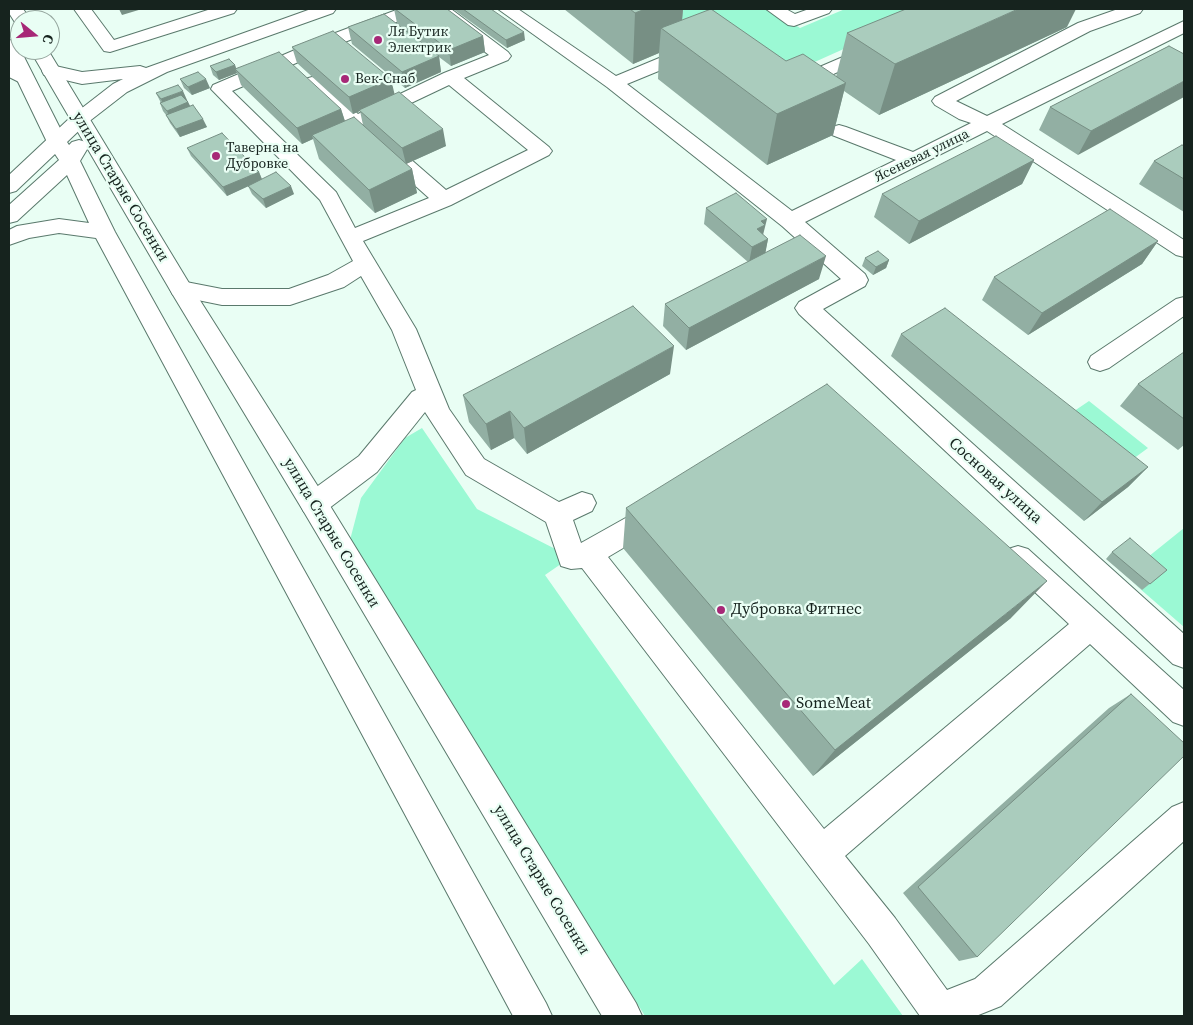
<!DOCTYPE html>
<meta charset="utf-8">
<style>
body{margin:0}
#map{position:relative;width:1193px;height:1025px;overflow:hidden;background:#e9fef4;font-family:"Source Serif 4",serif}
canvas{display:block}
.frame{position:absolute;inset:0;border:10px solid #16231e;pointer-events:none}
.north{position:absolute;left:10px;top:10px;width:50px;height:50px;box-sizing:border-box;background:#e9fef4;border:1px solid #95a69e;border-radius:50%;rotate:107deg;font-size:14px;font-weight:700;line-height:20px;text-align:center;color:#16231e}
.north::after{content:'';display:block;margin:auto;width:18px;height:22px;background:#a72877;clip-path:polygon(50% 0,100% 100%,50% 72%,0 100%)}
</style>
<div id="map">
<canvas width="1193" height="1025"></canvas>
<div class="frame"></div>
<div class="north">С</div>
</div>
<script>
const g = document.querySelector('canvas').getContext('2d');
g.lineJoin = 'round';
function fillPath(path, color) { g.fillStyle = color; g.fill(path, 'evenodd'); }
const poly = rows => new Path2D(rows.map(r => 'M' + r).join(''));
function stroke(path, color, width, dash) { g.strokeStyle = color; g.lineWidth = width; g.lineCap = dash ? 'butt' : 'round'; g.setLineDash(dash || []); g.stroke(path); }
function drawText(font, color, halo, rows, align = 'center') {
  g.font = font + ' "Source Serif 4",serif'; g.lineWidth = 4.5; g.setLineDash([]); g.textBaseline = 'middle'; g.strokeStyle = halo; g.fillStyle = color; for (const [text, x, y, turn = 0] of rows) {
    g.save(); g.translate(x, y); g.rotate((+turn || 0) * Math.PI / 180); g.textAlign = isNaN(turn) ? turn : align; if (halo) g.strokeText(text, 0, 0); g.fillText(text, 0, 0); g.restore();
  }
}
const green = poly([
 [667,9,770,9,800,28,845,9,933,9,770,82],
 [1089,401,1148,448,1118,470,1058,422],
 [422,428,477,509,571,557,545,575,834,985,862,959,903,1016,645,1016,350,540,361,498,405,438],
 [1184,528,1183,607,1184,627,1131,581,1142,590,1143,561]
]);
const minor = poly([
 [74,9,91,9,114,40,211,9,237,9,234,13,110,52,104,51,74,9],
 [311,9,336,9,333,13,167,72,127,92,87,123,67,142,69,145,72,142,79,140,86,142,89,146,80,161,115,232,546,1003,552,1016,513,1016,96,238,59,233,29,238,9,245,9,230,17,226,59,219,89,223,67,175,17,221,9,223,9,205,59,160,55,154,16,191,9,193,9,175,73,115,113,84,123,79,82,84,44,75,42,71,44,67,51,65,82,72,140,66,146,68,311,9],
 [399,9,423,9,420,13,342,43,232,91,336,192,355,228,429,198,305,87,303,83,305,79,312,77,319,79,358,114,444,73,489,55,434,13,432,9,451,9,508,52,511,56,508,60,464,78,549,147,552,151,549,155,451,205,363,241,416,329,449,409,484,459,559,502,582,492,592,495,596,503,592,511,573,520,581,543,647,506,657,502,667,506,671,514,667,522,608,557,824,829,1069,624,1008,567,1004,558,1008,549,1018,546,1028,549,1184,690,1184,726,1173,722,1090,644,845,856,895,918,947,990,975,979,1172,807,1184,802,1184,841,1001,1006,976,1016,920,1016,869,944,582,568,571,569,561,566,546,522,466,475,425,412,377,472,324,512,314,516,304,512,300,504,304,496,359,456,412,392,416,390,392,330,361,276,344,287,290,305,222,305,173,295,170,289,173,283,181,281,222,289,289,289,328,275,353,261,320,200,211,89,213,85,330,35,399,9],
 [449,85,528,150,446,190,369,123,449,85],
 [498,9,518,9,616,76,688,46,694,45,700,46,703,50,700,54,627,84,792,211,896,160,832,135,829,131,832,127,839,125,846,127,913,152,971,123,959,119,935,105,932,101,935,97,1078,23,1118,9,1143,9,1140,13,1090,31,956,101,987,116,1184,21,1184,33,1002,124,1184,240,1184,257,1176,255,987,131,805,222,865,274,868,280,865,286,823,309,1184,634,1184,668,1173,664,799,314,795,308,799,302,841,279,782,226,607,87,498,9],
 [766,9,786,9,795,14,809,9,832,9,829,13,794,26,788,25,766,9],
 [873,44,879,45,882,49,879,53,801,89,794,91,787,89,785,85,787,81,873,44],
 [9,64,32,75,34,79,32,83,25,85,9,77,9,64],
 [1184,297,1184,316,1109,368,1100,371,1091,368,1088,362,1091,356,1176,299,1184,297]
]);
const major = poly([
 [9,9,23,9,31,20,20,20,20,25,16,24,9,13,9,9],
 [9,40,15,41,18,45,67,142,64,146,57,148,50,146,47,142,9,63,9,40],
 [30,50,48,50,189,283,324,496,636,1003,642,1016,602,1016,304,512,173,295,30,50]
]);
const wall = poly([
 [394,9,447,9,483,36,485,52,451,66,439,57,441,72,405,88,352,44,348,27,397,23],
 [453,9,491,9,525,40,507,48],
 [564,9,683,9,682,20,786,61,836,77,847,33,1067,27,879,115,844,91,833,135,767,165,658,79,659,53,633,64],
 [1169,46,1078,155,1039,130,1050,107],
 [292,47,394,94,446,146,406,164,412,169,417,193,375,213,319,159,313,139,302,144,241,85,237,73,219,80,213,75,210,66,235,65,236,69,341,109,345,121,363,125,360,111,353,114,297,63],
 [180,79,210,88,192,95,184,88],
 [156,93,187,100,190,106,207,127,180,137,170,123,166,115,163,111,160,103,161,103],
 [1184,146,1184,212,1139,184,1154,161],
 [187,148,259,172,262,179,294,194,266,208,252,194,248,186,227,196,191,156],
 [1034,160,1022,184,909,244,874,217,882,194],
 [706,208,763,235,768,239,765,253,819,279,686,350,663,326,665,304,748,262,704,224],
 [1158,241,1142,264,1028,335,982,300,994,277],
 [865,258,889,260,886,268,873,275,862,266],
 [901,334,1148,467,1128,487,1084,521,891,356],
 [1184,352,1184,445,1178,450,1120,406,1138,384],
 [670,374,527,454,514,438,491,450,469,422,463,395],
 [626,508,1011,618,813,776,623,548],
 [1112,552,1167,570,1142,590,1106,559],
 [1131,694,977,957,959,961,903,893,1109,708]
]);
const shadedWall = poly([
 [119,9,142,9,122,15],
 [645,9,683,9,680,42,661,28,659,53,633,64,635,13],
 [1018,9,1076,9,1067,27,879,115,895,64],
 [524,32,525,40,507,48,506,40],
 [483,36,485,52,451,66,449,50],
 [439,56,441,72,405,88,402,72],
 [235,65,237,71,235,69,237,73,219,80,216,72],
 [206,79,210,88,192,95,188,87],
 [391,79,395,96,359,110,360,111,353,114,349,97],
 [1184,81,1184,97,1078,155,1091,131],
 [846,83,833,135,767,165,777,114],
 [183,91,187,100,165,108,161,99],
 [188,102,192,110,170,119,167,111],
 [341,109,346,125,312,135,313,139,302,144,297,128],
 [203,119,207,127,180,137,176,129],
 [443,129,446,146,406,164,402,148],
 [1034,160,1022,184,909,244,919,221],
 [412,169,417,193,375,213,369,190],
 [259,172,262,180,227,196,223,187],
 [291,186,294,194,266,208,263,199],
 [767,219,763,235,762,241,757,229,761,221],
 [768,239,765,255,749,263,752,247],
 [1158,241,1142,264,1028,335,1042,313],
 [826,256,819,279,686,350,689,328],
 [889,260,886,268,873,275,876,267],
 [674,346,670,374,527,454,524,428],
 [510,411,514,438,491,450,486,424],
 [1148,467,1128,487,1084,521,1102,502],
 [1047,581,1011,618,813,776,835,750]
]);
const building = poly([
 [395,9,447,9,483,36,449,50,395,9],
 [463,9,491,9,524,32,506,40,463,9],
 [630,9,645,9,635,13,630,9],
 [711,9,786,61,803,54,846,83,777,114,661,28,711,9],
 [906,9,1018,9,895,64,847,33,906,9],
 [384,14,439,56,402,72,348,27,384,14],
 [333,31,391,79,349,97,292,47,333,31],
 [1169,46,1184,54,1184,81,1091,131,1050,107,1169,46],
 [279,52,341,109,297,128,235,69,279,52],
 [229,59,235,65,216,72,210,66,229,59],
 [198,72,206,79,188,87,180,79,198,72],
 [178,85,183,91,161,99,156,93,178,85],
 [399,92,443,129,402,148,359,110,399,92],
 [181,95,188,102,167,111,160,103,181,95],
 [193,105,203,119,176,129,166,115,193,105],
 [354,117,412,169,369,190,312,135,354,117],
 [222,133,259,172,223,187,187,148,222,133],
 [996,136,1034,160,919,221,882,194,996,136],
 [1182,145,1184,146,1184,179,1154,161,1182,145],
 [276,172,291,186,263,199,248,186,276,172],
 [736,193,767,219,761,221,765,225,757,229,768,239,752,247,706,208,736,193],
 [1110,209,1158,241,1042,313,994,277,1110,209],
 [800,235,826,256,689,328,665,304,800,235],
 [878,251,889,260,876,267,865,258,878,251],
 [633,306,674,346,524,428,510,411,486,424,463,395,633,306],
 [945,308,1148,467,1102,502,901,334,945,308],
 [1184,352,1184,419,1138,384,1184,352],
 [827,384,1047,581,835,750,626,508,827,384],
 [1130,538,1167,570,1150,584,1112,552,1130,538],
 [1131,694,1184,743,1184,756,977,957,918,887,1131,694]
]);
const markers = [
 [378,40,5,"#a72877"],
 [345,79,5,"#a72877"],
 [216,156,5,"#a72877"],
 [721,610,5,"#a72877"],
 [786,704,5,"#a72877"]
];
const farPoinames = [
 ["Ля Бутик",388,32],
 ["Электрик",388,48],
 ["Век-Снаб",355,79],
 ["Таверна на",226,148],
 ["Дубровке",226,164]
];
const farStreetnames = [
 ["Ясеневая улица",922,156,-26]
];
const streetNames = [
 ["улица Старые Сосенки",120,187,59],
 ["Сосновая улица",995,481,42],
 ["улица Старые Сосенки",331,533,59],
 ["улица Старые Сосенки",541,880,59]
];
const poiNames = [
 ["Дубровка Фитнес",731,610],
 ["SomeMeat",796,704]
];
fillPath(green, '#9bf9d4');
stroke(minor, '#5a796c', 2);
stroke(major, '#5a796c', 2);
fillPath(minor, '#fff');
fillPath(major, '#fff');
fillPath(wall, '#92afa3');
fillPath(shadedWall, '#778f84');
fillPath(building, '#aaccbd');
stroke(building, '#778f84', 1);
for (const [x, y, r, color] of markers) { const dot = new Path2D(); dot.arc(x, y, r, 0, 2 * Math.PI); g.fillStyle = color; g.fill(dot); stroke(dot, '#e9fef4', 2); }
drawText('14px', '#16231e', '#e9fef4', farPoinames, 'left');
drawText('14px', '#16231e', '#e9fef4', farStreetnames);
drawText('16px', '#16231e', '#e9fef4', streetNames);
drawText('16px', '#16231e', '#e9fef4', poiNames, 'left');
</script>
